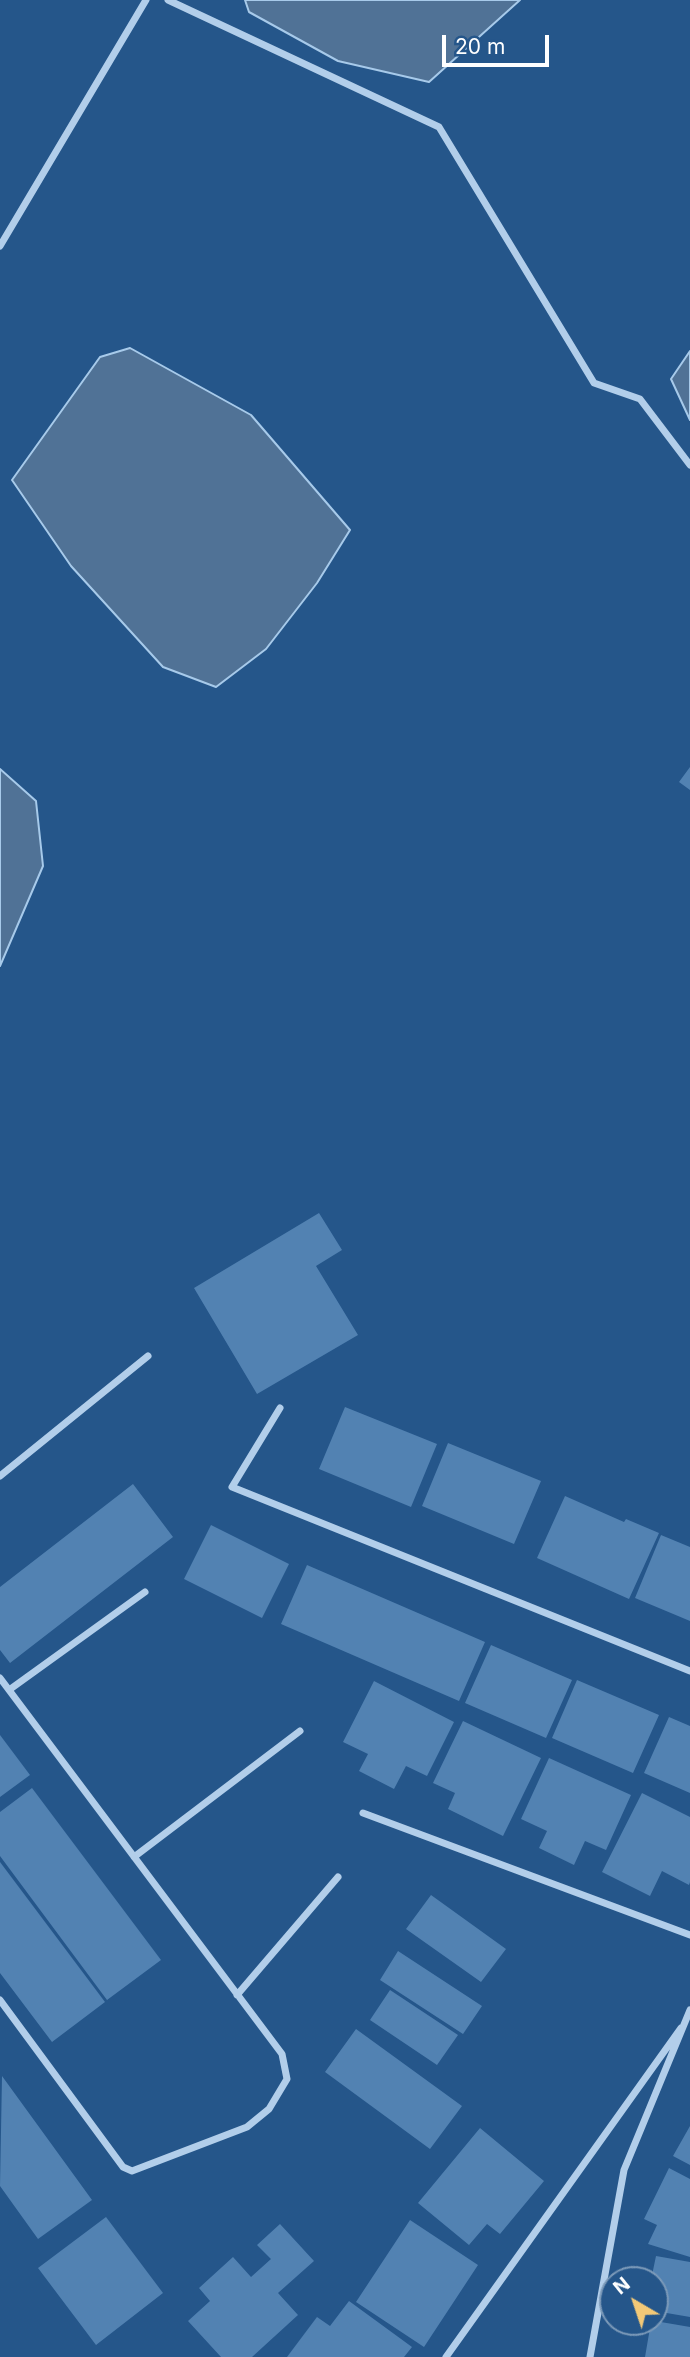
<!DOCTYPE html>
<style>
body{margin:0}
#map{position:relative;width:690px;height:2357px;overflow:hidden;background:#25568a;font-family:Inter,sans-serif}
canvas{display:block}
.north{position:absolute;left:599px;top:2266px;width:70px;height:70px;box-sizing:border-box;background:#25568a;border:2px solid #7c9ab9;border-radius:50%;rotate:321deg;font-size:19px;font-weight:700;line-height:28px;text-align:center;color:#fff}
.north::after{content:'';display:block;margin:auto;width:24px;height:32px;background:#f3c977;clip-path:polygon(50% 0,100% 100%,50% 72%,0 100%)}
.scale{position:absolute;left:442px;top:35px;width:107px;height:32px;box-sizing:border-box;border:4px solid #fff;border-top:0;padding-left:9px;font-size:21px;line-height:24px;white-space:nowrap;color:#fff;-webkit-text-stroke:5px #25568a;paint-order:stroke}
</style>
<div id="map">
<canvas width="690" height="2357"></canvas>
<div class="north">N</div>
<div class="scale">20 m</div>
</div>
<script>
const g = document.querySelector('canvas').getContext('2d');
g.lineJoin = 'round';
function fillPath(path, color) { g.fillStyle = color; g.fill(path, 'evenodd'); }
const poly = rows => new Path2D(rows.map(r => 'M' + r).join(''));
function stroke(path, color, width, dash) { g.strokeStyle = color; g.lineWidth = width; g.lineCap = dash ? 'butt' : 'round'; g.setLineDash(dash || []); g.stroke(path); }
const water = poly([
 [245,0,520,0,429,82,338,61,249,12,245,0],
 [130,348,251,415,350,530,317,583,266,649,216,687,163,667,71,566,12,480,100,357,130,348],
 [690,351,690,420,671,379,690,351],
 [0,769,36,801,43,866,0,966,0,769]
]);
const building = poly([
 [690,767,690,790,679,782],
 [319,1213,342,1250,316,1266,358,1335,257,1394,194,1288],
 [345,1407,437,1444,411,1507,319,1469],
 [448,1443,541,1481,514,1544,422,1506],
 [133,1484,173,1537,10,1663,0,1650,0,1587],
 [565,1496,624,1522,626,1519,659,1533,629,1599,537,1558],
 [211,1525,289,1564,262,1618,184,1579],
 [661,1535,690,1547,690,1621,635,1598],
 [307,1565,485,1642,459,1701,281,1624],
 [491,1645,572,1680,546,1738,465,1703],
 [577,1680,659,1715,633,1773,552,1738],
 [374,1681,454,1722,427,1776,406,1766,394,1789,359,1771,368,1754,343,1742],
 [669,1717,690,1726,690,1793,644,1773],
 [463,1721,541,1758,503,1836,448,1809,455,1793,433,1783],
 [0,1735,30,1775,0,1797],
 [549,1758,631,1795,606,1850,585,1841,574,1865,539,1848,547,1831,521,1819],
 [32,1788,161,1960,107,2000,0,1856,0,1812],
 [642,1793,690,1817,690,1882,689,1885,662,1871,650,1896,602,1872],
 [0,1862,105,2002,52,2042,0,1973],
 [431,1895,506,1949,481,1982,406,1929],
 [398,1951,482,2006,463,2034,380,1980],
 [390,1990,458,2035,437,2065,370,2020],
 [356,2029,462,2106,430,2149,325,2072],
 [2,2076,92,2200,38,2239,0,2186],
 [690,2126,690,2165,673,2156],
 [480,2128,544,2181,500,2234,487,2224,469,2245,418,2203],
 [669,2168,690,2179,690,2257,648,2244,657,2225,644,2219],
 [106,2217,163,2293,96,2345,38,2268],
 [410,2220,478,2265,424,2347,356,2302],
 [280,2224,314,2261,278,2293,298,2315,252,2357,221,2357,188,2321,210,2301,199,2288,233,2257,251,2277,271,2259,257,2245],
 [656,2256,690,2262,690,2317,655,2311,655,2280,651,2280],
 [349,2301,412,2347,404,2357,287,2357,317,2317,330,2326],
 [655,2321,690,2327,690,2357,645,2357,651,2322]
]);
const street = poly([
 [168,0,439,127,594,383,640,399,690,465],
 [0,246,146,0],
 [280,1408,232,1487,690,1671],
 [0,1476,148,1356],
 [0,1678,282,2054,287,2079,269,2109,247,2127,132,2171,123,2167,0,2000],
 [9,1690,145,1592],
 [363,1813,690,1935],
 [134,1857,300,1731],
 [237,1995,338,1877],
 [446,2357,681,2028],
 [590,2357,624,2170,690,2010]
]);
fillPath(water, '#507296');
stroke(water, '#a7caea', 2);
fillPath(building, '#5282b2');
stroke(street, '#b2ceea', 7);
</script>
